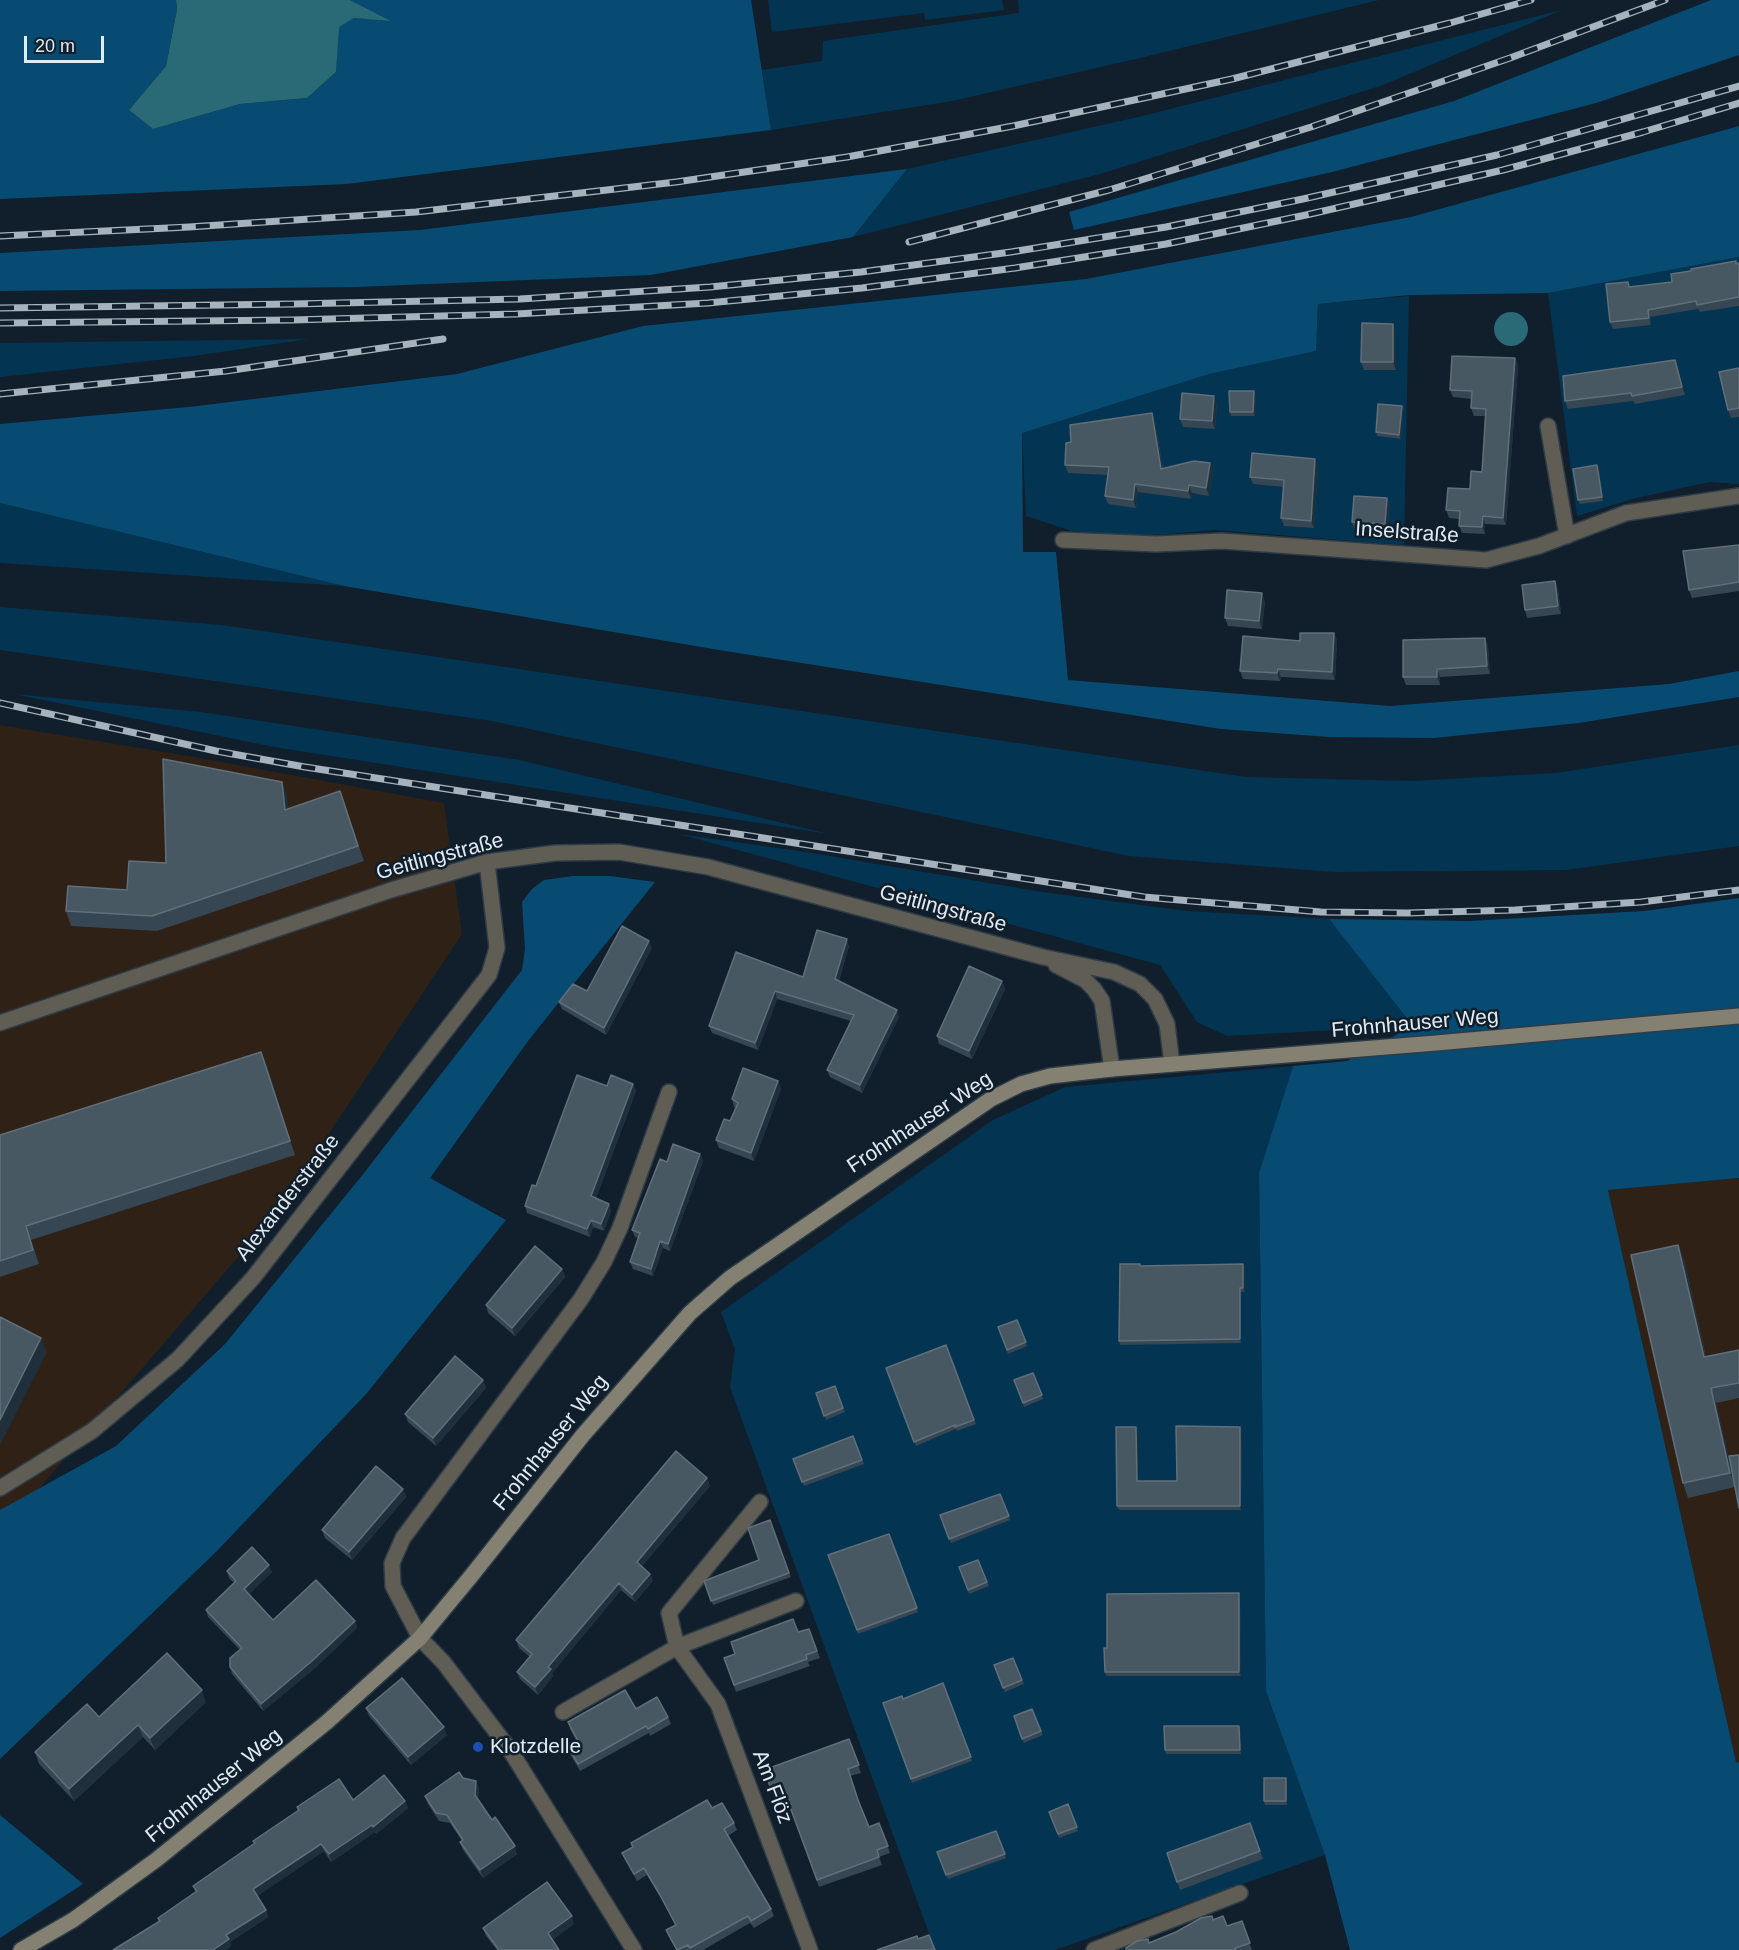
<!DOCTYPE html>
<meta charset="utf-8">
<style>
body{margin:0}
#map{position:relative;width:1739px;height:1950px;overflow:hidden;background:#101f2b;font-family:Helvetica,sans-serif}
canvas{display:block}
.scale{position:absolute;left:24px;top:36px;width:80px;height:27px;box-sizing:border-box;border:3px solid #e0ebf3;border-top:0;padding-left:8px;font-size:18px;line-height:21px;white-space:nowrap;color:#e0ebf3;-webkit-text-stroke:4px #101f2b;paint-order:stroke}
</style>
<div id="map">
<canvas width="1739" height="1950"></canvas>
<div class="scale">20 m</div>
</div>
<script>
const g = document.querySelector('canvas').getContext('2d');
g.lineJoin = 'round';
function fillPath(path, color) { g.fillStyle = color; g.fill(path, 'evenodd'); }
const poly = rows => new Path2D(rows.map(r => 'M' + r).join(''));
function stroke(path, color, width, dash) { g.strokeStyle = color; g.lineWidth = width; g.lineCap = dash ? 'butt' : 'round'; g.setLineDash(dash || []); g.stroke(path); }
function drawText(font, color, halo, rows, align = 'center') {
  g.font = font + ' Helvetica,sans-serif'; g.lineWidth = 5; g.setLineDash([]); g.textBaseline = 'middle'; g.strokeStyle = halo; g.fillStyle = color; for (const [text, x, y, turn = 0] of rows) {
    g.save(); g.translate(x, y); g.rotate((+turn || 0) * Math.PI / 180); g.textAlign = isNaN(turn) ? turn : align; if (halo) g.strokeText(text, 0, 0); g.fillText(text, 0, 0); g.restore();
  }
}
const industrial = poly([
 [0,725,188,756,444,803,462,934,275,1214,0,1534],
 [1739,1178,1739,1763,1736,1762,1608,1190]
]);
const green = poly([
 [768,0,1002,0,1004,10,925,20,924,13,772,32],
 [1018,0,1379,0,1140,58,952,101,771,130,762,70,822,61,823,41,1019,13],
 [1562,10,1383,85,1100,174,853,237,907,169,1138,117],
 [1739,257,1739,484,1710,482,1636,498,1577,516,1548,293],
 [1409,296,1404,545,1216,530,1139,536,1072,531,1026,516,1022,433,1209,374,1316,351,1318,304],
 [309,339,194,356,0,377,0,343],
 [0,503,344,586,0,563],
 [0,607,222,625,1246,777,1412,781,1556,773,1739,745,1739,846,1566,870,1334,872,1129,856,492,721,0,650],
 [14,694,201,712,519,760,829,834,274,747],
 [679,834,806,852,1042,892,1187,911,1329,919,1413,1026,1227,1036,1197,1022,1160,965],
 [1293,1066,1259,1173,1266,1691,1325,1855,1055,1950,935,1950,730,1387,735,1349,721,1312,993,1120,1065,1087]
]);
const forest = poly([
 [0,0,176,0,177,9,166,66,129,110,153,129,240,104,307,98,336,72,338,27,354,18,389,20,350,0,751,0,771,130,347,184,0,199],
 [1711,0,1739,0,1739,55,1596,103,1332,172,1074,230,1069,212,1454,101],
 [1739,126,1739,257,1548,293,1409,295,1318,304,1316,351,1209,374,1022,433,1023,552,1056,552,1068,680,1390,706,1669,684,1739,671,1739,697,1579,723,1434,738,1329,737,1221,729,719,650,344,586,0,503,0,424,189,407,457,374,643,326,1086,279,1411,217],
 [907,169,853,237,651,275,356,287,0,291,0,253,420,230],
 [573,876,610,876,655,882,528,1041,430,1178,506,1220,367,1393,217,1551,0,1759,0,1510,116,1446,225,1344,360,1178,522,970,525,949,522,902,532,889,544,880],
 [1739,898,1739,1178,1608,1190,1736,1762,1739,1763,1739,1950,1350,1950,1325,1855,1266,1691,1259,1173,1293,1066,1347,1061,1413,1026,1329,919,1469,921,1644,911],
 [0,1815,83,1884,0,1938]
]);
const water = poly([
 [176,0,350,0,391,21,354,18,339,27,336,72,307,98,240,104,153,129,129,110,166,66,177,9],
 '1494 329a17 17 0 1 1 34 0a17 17 0 1 1-34 0Z'
]);
const minor = poly([
 [1548,426,1567,536],
 [1063,540,1156,544,1222,541,1486,560,1539,546,1626,513,1739,496],
 [1056,965,1085,980,1094,989,1102,1001,1112,1069],
 [0,1023,391,890,487,862,555,853,619,852,708,867,1043,957,1114,972,1140,984,1155,999,1167,1024,1172,1064],
 [0,1488,92,1431,178,1359,253,1278,489,975,497,948,487,862],
 [760,1502,669,1613,677,1647,718,1704,810,1950],
 [563,1712,677,1647,796,1601],
 [634,1950,510,1750,444,1663,420,1638,393,1586,392,1563,403,1538,581,1299,604,1262,620,1228,669,1092],
 [1094,1950,1240,1893]
]);
const secondary = poly([
 [21,1950,73,1920,156,1860,327,1722,420,1638,472,1575,583,1435,690,1313,730,1278,991,1099,1021,1084,1050,1076,1112,1069,1436,1043,1739,1016]
]);
const rail = poly([
 [0,236,189,227,416,212,676,182,847,157,1013,126,1232,79,1450,23,1531,0],
 [909,242,1109,190,1311,127,1510,58,1665,0],
 [0,308,293,304,520,299,710,287,861,272,1011,252,1166,227,1303,199,1497,155,1739,86],
 [0,323,292,320,516,314,708,303,862,288,1015,268,1166,244,1306,215,1503,170,1643,132,1739,103],
 [0,394,226,371,443,339],
 [0,703,216,751,305,767,1144,897,1321,912,1407,913,1515,910,1641,902,1739,890]
]);
const wall = poly([
 [1739,263,1739,306,1700,312,1698,309,1650,317,1651,325,1613,329,1610,322,1630,287,1672,282],
 [1393,324,1396,332,1396,370,1364,370,1361,362],
 [1515,358,1518,366,1506,525,1485,524,1485,534,1462,533,1459,526,1459,519,1449,518,1446,510,1470,489,1482,472,1485,416,1474,416,1471,408,1472,399,1453,397,1450,390],
 [1675,360,1685,395,1635,404,1633,401,1568,409,1565,401],
 [1739,368,1739,417,1731,418,1728,410],
 [1254,391,1256,395,1255,416,1231,416,1230,412],
 [1217,404,1215,429,1183,427,1180,419],
 [1402,406,1403,410,1401,439,1377,436,1376,432],
 [1152,413,1155,421,1163,469,1210,463,1213,471,1209,496,1192,493,1191,499,1138,492,1136,508,1108,504,1105,496,1108,475,1068,473,1065,465,1071,442],
 [1597,465,1599,469,1603,501,1580,504,1578,500],
 [1318,467,1314,528,1284,526,1281,518,1284,487,1253,484,1250,477],
 [1387,498,1390,506,1387,532,1355,530,1352,522],
 [1739,545,1739,591,1692,598,1689,590],
 [1558,589,1561,614,1527,618,1525,610],
 [1265,601,1262,629,1228,626,1225,618],
 [1334,633,1337,641,1335,680,1281,677,1280,681,1243,679,1240,671,1300,641],
 [1485,638,1488,646,1490,674,1440,677,1440,685,1406,685,1403,677],
 [282,782,287,797,288,808,340,791,364,861,157,931,71,926,66,911,127,890],
 [849,946,839,981,899,1017,862,1093,830,1077,827,1070,851,1021,777,999,758,1050,712,1033,709,1026,803,977],
 [652,948,606,1035,562,1009,559,1002,587,991],
 [1002,981,1005,989,972,1059,939,1044,937,1036],
 [267,1066,295,1155,31,1240,39,1264,0,1277,0,1135],
 [778,1081,781,1089,754,1161,719,1148,716,1140,730,1121,736,1108,734,1107,732,1099],
 [633,1084,636,1091,596,1198,611,1211,604,1231,593,1227,590,1237,527,1213,525,1206,607,1086],
 [700,1154,703,1161,670,1251,663,1248,653,1276,633,1269,630,1262,638,1238,635,1237,632,1230],
 [1684,1259,1706,1357,1739,1350,1739,1398,1716,1403,1735,1487,1688,1498,1683,1483],
 [1243,1264,1245,1268,1245,1292,1241,1292,1241,1343,1120,1345,1119,1341,1140,1266],
 [562,1269,565,1277,515,1336,488,1313,486,1305],
 [1017,1320,1027,1346,1008,1354,998,1327],
 [946,1345,976,1424,957,1431,956,1429,916,1446,886,1368],
 [1033,1373,1043,1399,1024,1407,1014,1380],
 [483,1380,486,1388,436,1446,408,1422,405,1414],
 [835,1386,845,1412,826,1420,816,1393],
 [1240,1427,1242,1431,1241,1510,1119,1510,1117,1506,1138,1431,1138,1481,1177,1481],
 [853,1436,864,1464,804,1486,793,1459],
 [707,1478,710,1486,642,1566,650,1574,653,1581,635,1602,621,1590,552,1673,553,1676,538,1695,520,1679,517,1672,530,1657,519,1648,516,1640],
 [403,1489,406,1497,352,1560,325,1538,322,1530],
 [1000,1494,1010,1520,951,1543,940,1515],
 [770,1520,791,1577,713,1605,704,1581,759,1560],
 [889,1534,918,1612,858,1634,828,1555],
 [978,1560,989,1586,969,1594,959,1567],
 [227,1571,272,1572,249,1594,273,1620,355,1621,357,1628,315,1668,263,1711,232,1674,230,1667,240,1650,208,1617,206,1610,234,1583,229,1578],
 [1239,1593,1240,1597,1241,1676,1106,1676,1105,1672,1107,1648],
 [809,1629,820,1658,808,1662,810,1666,736,1692,724,1658],
 [1013,1658,1024,1684,1005,1692,994,1665],
 [943,1683,972,1761,912,1783,883,1703,903,1699],
 [206,1702,155,1750,143,1737,74,1801,39,1764,35,1752,99,1717],
 [366,1708,447,1735,411,1765,369,1716],
 [636,1709,668,1717,671,1724,650,1736,649,1733,580,1771,570,1754,568,1747,577,1742,570,1729,568,1722],
 [1032,1709,1043,1735,1024,1743,1014,1716],
 [1241,1730,1241,1754,1166,1754,1165,1750],
 [849,1739,861,1773,850,1776,860,1804,869,1827,879,1823,890,1853,879,1857,882,1865,819,1887,786,1795,775,1799,764,1770],
 [463,1778,476,1781,479,1789,478,1799,517,1854,483,1878,463,1850,460,1842,462,1841,450,1823,439,1821,428,1804,425,1796],
 [1286,1778,1287,1782,1287,1805,1265,1805,1264,1801],
 [353,1800,405,1801,408,1808,376,1834,375,1832,331,1862,324,1851,257,1896,266,1910,268,1917,230,1942,231,1946,226,1950,113,1950,159,1922,158,1918,196,1893,193,1886,254,1844,253,1841,298,1811,297,1807],
 [1068,1804,1078,1831,1059,1838,1049,1812],
 [712,1808,734,1823,737,1830,728,1836,771,1909,774,1916,754,1928,750,1923,703,1950,676,1950,669,1937,666,1930,675,1925,663,1902,647,1875,637,1881,625,1860,622,1853,632,1847,631,1843],
 [1250,1823,1263,1859,1180,1890,1167,1853],
 [996,1831,1006,1858,948,1879,937,1852],
 [1242,1921,1252,1950,1126,1950,1149,1943,1227,1926],
 [574,1924,552,1940,559,1950,497,1950,486,1936,483,1928]
]);
const shadedWall = poly([
 [1648,310,1650,317,1651,325,1649,318],
 [1393,324,1396,332,1396,370,1393,362],
 [1515,358,1518,366,1506,525,1503,518],
 [1675,360,1678,368,1685,395,1682,387],
 [1254,391,1256,395,1255,416,1253,412],
 [1214,396,1217,404,1215,429,1212,421],
 [1402,406,1403,410,1401,439,1399,435],
 [1152,413,1155,421,1164,477,1161,469],
 [1315,459,1318,467,1314,528,1311,521],
 [1210,463,1213,471,1209,496,1206,488],
 [1597,465,1599,469,1603,501,1602,497],
 [1135,484,1138,492,1136,508,1133,500],
 [1189,485,1192,493,1191,499,1188,491],
 [1387,498,1390,506,1387,532,1385,524],
 [1483,516,1485,524,1485,534,1482,527],
 [1555,581,1558,589,1561,614,1558,606],
 [1262,593,1265,601,1262,629,1259,621],
 [1334,633,1337,641,1335,680,1332,672],
 [1485,638,1488,646,1490,674,1487,666],
 [1278,669,1281,677,1280,681,1277,673],
 [1437,669,1440,677,1440,685,1437,677],
 [282,782,287,797,291,824,285,810],
 [847,939,849,946,837,986,835,979],
 [649,941,652,948,606,1035,604,1028],
 [1002,981,1005,989,972,1059,969,1051],
 [775,991,777,999,758,1050,755,1043],
 [897,1010,899,1017,862,1093,860,1085],
 [261,1052,267,1066,295,1155,290,1141],
 [778,1081,781,1089,754,1161,751,1153],
 [633,1084,636,1091,594,1204,591,1196],
 [700,1154,703,1161,670,1251,668,1244],
 [609,1204,611,1211,604,1231,601,1224],
 [591,1220,593,1227,590,1237,587,1229],
 [660,1241,663,1248,653,1276,651,1269],
 [1678,1245,1684,1259,1709,1372,1704,1357],
 [1243,1264,1245,1268,1245,1292,1243,1288],
 [562,1269,565,1277,515,1336,512,1328],
 [1240,1288,1241,1292,1241,1343,1240,1339],
 [41,1338,47,1352,0,1445,0,1420],
 [483,1380,486,1388,436,1446,433,1438],
 [1711,1388,1716,1403,1736,1487,1730,1473],
 [1136,1427,1138,1431,1138,1485,1137,1481],
 [1240,1427,1242,1431,1241,1510,1240,1506],
 [707,1478,710,1486,639,1569,637,1562],
 [403,1489,406,1497,352,1560,349,1552],
 [269,1565,272,1572,247,1596,244,1589],
 [650,1574,653,1581,635,1602,632,1595],
 [619,1583,621,1590,552,1673,553,1676,538,1695,535,1687,548,1667],
 [1239,1593,1240,1597,1241,1676,1239,1672],
 [355,1621,357,1628,315,1668,263,1711,261,1704],
 [202,1690,206,1702,155,1750,150,1738],
 [138,1725,143,1737,74,1801,69,1789],
 [1239,1726,1241,1730,1241,1754,1240,1750],
 [444,1727,447,1735,411,1765,408,1757],
 [1286,1778,1287,1782,1287,1805,1286,1801],
 [476,1781,479,1789,477,1803,475,1795],
 [405,1801,408,1808,376,1834,373,1827],
 [372,1825,375,1832,331,1862,329,1854],
 [321,1844,324,1851,256,1897,253,1889],
 [515,1846,517,1854,483,1878,480,1870],
 [266,1910,268,1917,230,1942,231,1946,226,1950,213,1950,226,1935],
 [572,1916,574,1924,551,1941,548,1933]
]);
const building = poly([
 [1736,261,1736,264,1739,263,1739,297,1697,305,1696,301,1648,310,1649,318,1610,322,1606,284,1628,282,1629,287,1672,282,1671,274,1691,271,1691,269,1736,261],
 [1362,323,1393,324,1393,362,1361,362,1362,323],
 [1452,356,1515,358,1503,518,1483,516,1482,527,1459,526,1460,511,1446,510,1448,488,1470,489,1471,471,1482,472,1486,409,1471,408,1472,391,1450,390,1452,356],
 [1675,360,1682,387,1632,396,1631,393,1565,401,1563,376,1675,360],
 [1739,368,1739,408,1728,410,1719,372,1739,368],
 [1229,391,1254,391,1253,412,1230,412,1229,391],
 [1182,393,1214,396,1212,421,1180,419,1182,393],
 [1378,404,1402,406,1399,435,1376,432,1378,404],
 [1152,413,1161,469,1194,461,1210,463,1206,488,1189,485,1188,491,1135,484,1133,500,1105,496,1109,467,1065,465,1066,443,1071,442,1070,425,1152,413],
 [1252,453,1315,459,1311,521,1281,518,1284,480,1250,477,1252,453],
 [1597,465,1602,497,1578,500,1573,469,1597,465],
 [1354,496,1387,498,1385,524,1352,522,1354,496],
 [1739,545,1739,582,1689,590,1683,551,1739,545],
 [1555,581,1558,606,1525,610,1522,585,1555,581],
 [1227,590,1262,593,1259,621,1225,618,1227,590],
 [1300,633,1334,633,1332,672,1278,669,1277,673,1240,671,1243,636,1300,641,1300,633],
 [1485,638,1487,666,1437,669,1437,677,1403,677,1403,640,1485,638],
 [163,759,282,782,285,810,340,791,358,846,152,916,66,911,68,886,127,890,129,861,166,863,163,759],
 [622,926,649,941,604,1028,559,1002,573,984,587,991,622,926],
 [817,930,847,939,835,979,897,1010,860,1085,827,1070,854,1015,775,991,755,1043,709,1026,736,952,803,977,817,930],
 [969,966,1002,981,969,1051,937,1036,969,966],
 [261,1052,290,1141,26,1226,33,1250,0,1261,0,1135,261,1052],
 [743,1068,778,1081,751,1153,716,1140,724,1119,730,1121,738,1103,732,1099,743,1068],
 [577,1075,607,1086,611,1075,633,1084,591,1196,609,1204,601,1224,591,1220,587,1229,525,1206,532,1185,536,1186,577,1075],
 [673,1144,700,1154,668,1244,660,1241,651,1269,630,1262,640,1233,632,1230,660,1159,667,1162,673,1144],
 [1678,1245,1704,1357,1739,1350,1739,1383,1711,1388,1730,1473,1683,1483,1631,1255,1678,1245],
 [535,1246,562,1269,512,1328,486,1305,535,1246],
 [1120,1264,1140,1264,1140,1266,1243,1264,1243,1288,1240,1288,1240,1339,1119,1341,1120,1264],
 [0,1317,41,1338,0,1420,0,1317],
 [1017,1320,1026,1342,1007,1350,998,1327,1017,1320],
 [946,1345,974,1420,955,1427,955,1425,914,1442,886,1368,946,1345],
 [455,1356,483,1380,433,1438,405,1414,455,1356],
 [1033,1373,1042,1395,1023,1403,1014,1380,1033,1373],
 [835,1386,843,1408,824,1416,816,1393,835,1386],
 [1176,1426,1240,1427,1240,1506,1117,1506,1116,1427,1136,1427,1137,1481,1177,1481,1176,1426],
 [853,1436,862,1460,802,1482,793,1459,853,1436],
 [676,1451,707,1478,637,1562,650,1574,632,1595,619,1583,548,1667,551,1669,535,1687,517,1672,532,1654,516,1640,676,1451],
 [1739,1455,1739,1508,1729,1456,1739,1455],
 [376,1466,403,1489,349,1552,322,1530,376,1466],
 [1000,1494,1009,1516,949,1539,940,1515,1000,1494],
 [770,1520,789,1573,711,1601,704,1581,759,1560,748,1528,770,1520],
 [889,1534,917,1608,857,1630,828,1555,889,1534],
 [252,1547,269,1565,244,1589,273,1620,316,1580,355,1621,312,1661,261,1704,230,1667,230,1658,242,1648,206,1610,236,1581,227,1571,252,1547],
 [978,1560,987,1582,968,1590,959,1567,978,1560],
 [1239,1593,1239,1672,1105,1672,1104,1648,1107,1648,1107,1594,1239,1593],
 [793,1619,798,1632,809,1629,817,1651,806,1655,807,1659,734,1685,724,1658,735,1654,731,1642,793,1619],
 [167,1653,202,1690,150,1738,138,1725,69,1789,35,1752,87,1704,99,1717,167,1653],
 [1013,1658,1022,1680,1003,1688,994,1665,1013,1658],
 [402,1678,444,1727,408,1757,366,1708,402,1678],
 [943,1683,971,1757,911,1779,883,1703,902,1696,903,1699,943,1683],
 [625,1690,636,1709,657,1697,668,1717,648,1729,646,1726,578,1764,568,1747,578,1741,568,1722,625,1690],
 [1032,1709,1041,1731,1022,1739,1014,1716,1032,1709],
 [1164,1726,1239,1726,1240,1750,1165,1750,1164,1726],
 [849,1739,859,1765,848,1769,858,1800,869,1827,879,1823,888,1846,877,1850,879,1857,817,1880,783,1788,772,1792,764,1770,849,1739],
 [459,1772,463,1778,476,1781,475,1795,492,1820,495,1817,515,1846,480,1870,460,1842,463,1840,447,1815,436,1813,425,1796,459,1772],
 [384,1775,405,1801,373,1827,372,1825,329,1854,321,1844,253,1889,266,1910,226,1935,229,1939,213,1950,113,1950,160,1921,158,1918,197,1891,193,1886,255,1843,253,1841,299,1810,297,1807,339,1779,353,1800,384,1775],
 [1264,1778,1286,1778,1286,1801,1264,1801,1264,1778],
 [707,1800,712,1808,722,1803,734,1823,724,1829,771,1909,751,1921,748,1916,690,1948,688,1945,677,1950,666,1930,676,1925,660,1895,644,1868,634,1874,622,1853,633,1847,631,1843,707,1800],
 [1068,1804,1077,1827,1058,1834,1049,1812,1068,1804],
 [1250,1823,1260,1851,1177,1882,1167,1853,1250,1823],
 [996,1831,1005,1854,946,1875,937,1852,996,1831],
 [547,1882,572,1916,548,1933,559,1950,499,1950,483,1928,547,1882],
 [1212,1916,1213,1920,1223,1916,1227,1926,1242,1921,1250,1943,1235,1948,1236,1950,1126,1950,1126,1948,1137,1941,1148,1939,1149,1943,1176,1932,1201,1918,1212,1916],
 [929,1935,935,1950,877,1950,917,1936,918,1939,929,1935]
]);
const markers = [
 [478,1747,6,"#1a4fb4"]
];
const streetNames = [
 ["Inselstraße",1407,533,4],
 ["Geitlingstraße",440,857,-15],
 ["Geitlingstraße",943,909,15],
 ["Frohnhauser Weg",1415,1024,-5],
 ["Frohnhauser Weg",920,1123,-33],
 ["Alexanderstraße",288,1198,-52],
 ["Frohnhauser Weg",551,1443,-51],
 ["Frohnhauser Weg",214,1786,-39],
 ["Am Flöz",772,1787,69]
];
const poiNames = [
 ["Klotzdelle",490,1747]
];
fillPath(industrial, '#302116');
fillPath(green, '#033553');
fillPath(forest, '#074b72');
fillPath(water, '#2a6a77');
stroke(minor, '#2d3c47', 18);
stroke(secondary, '#2d3c47', 18);
stroke(minor, '#5f5d54', 15);
stroke(secondary, '#848173', 15);
stroke(rail, '#a7b3bc', 7);
stroke(rail, '#101f2b', 4.5, [14]);
fillPath(wall, '#364652');
fillPath(shadedWall, '#1f2f3b');
fillPath(building, '#485863');
stroke(building, '#606f7a', 1.5);
for (const [x, y, r, color] of markers) { const dot = new Path2D(); dot.arc(x, y, r, 0, 2 * Math.PI); g.fillStyle = color; g.fill(dot); stroke(dot, '#101f2b', 2); }
drawText('21px', '#e0ebf3', '#101f2b', streetNames);
drawText('21px', '#e0ebf3', '#101f2b', poiNames, 'left');
</script>
